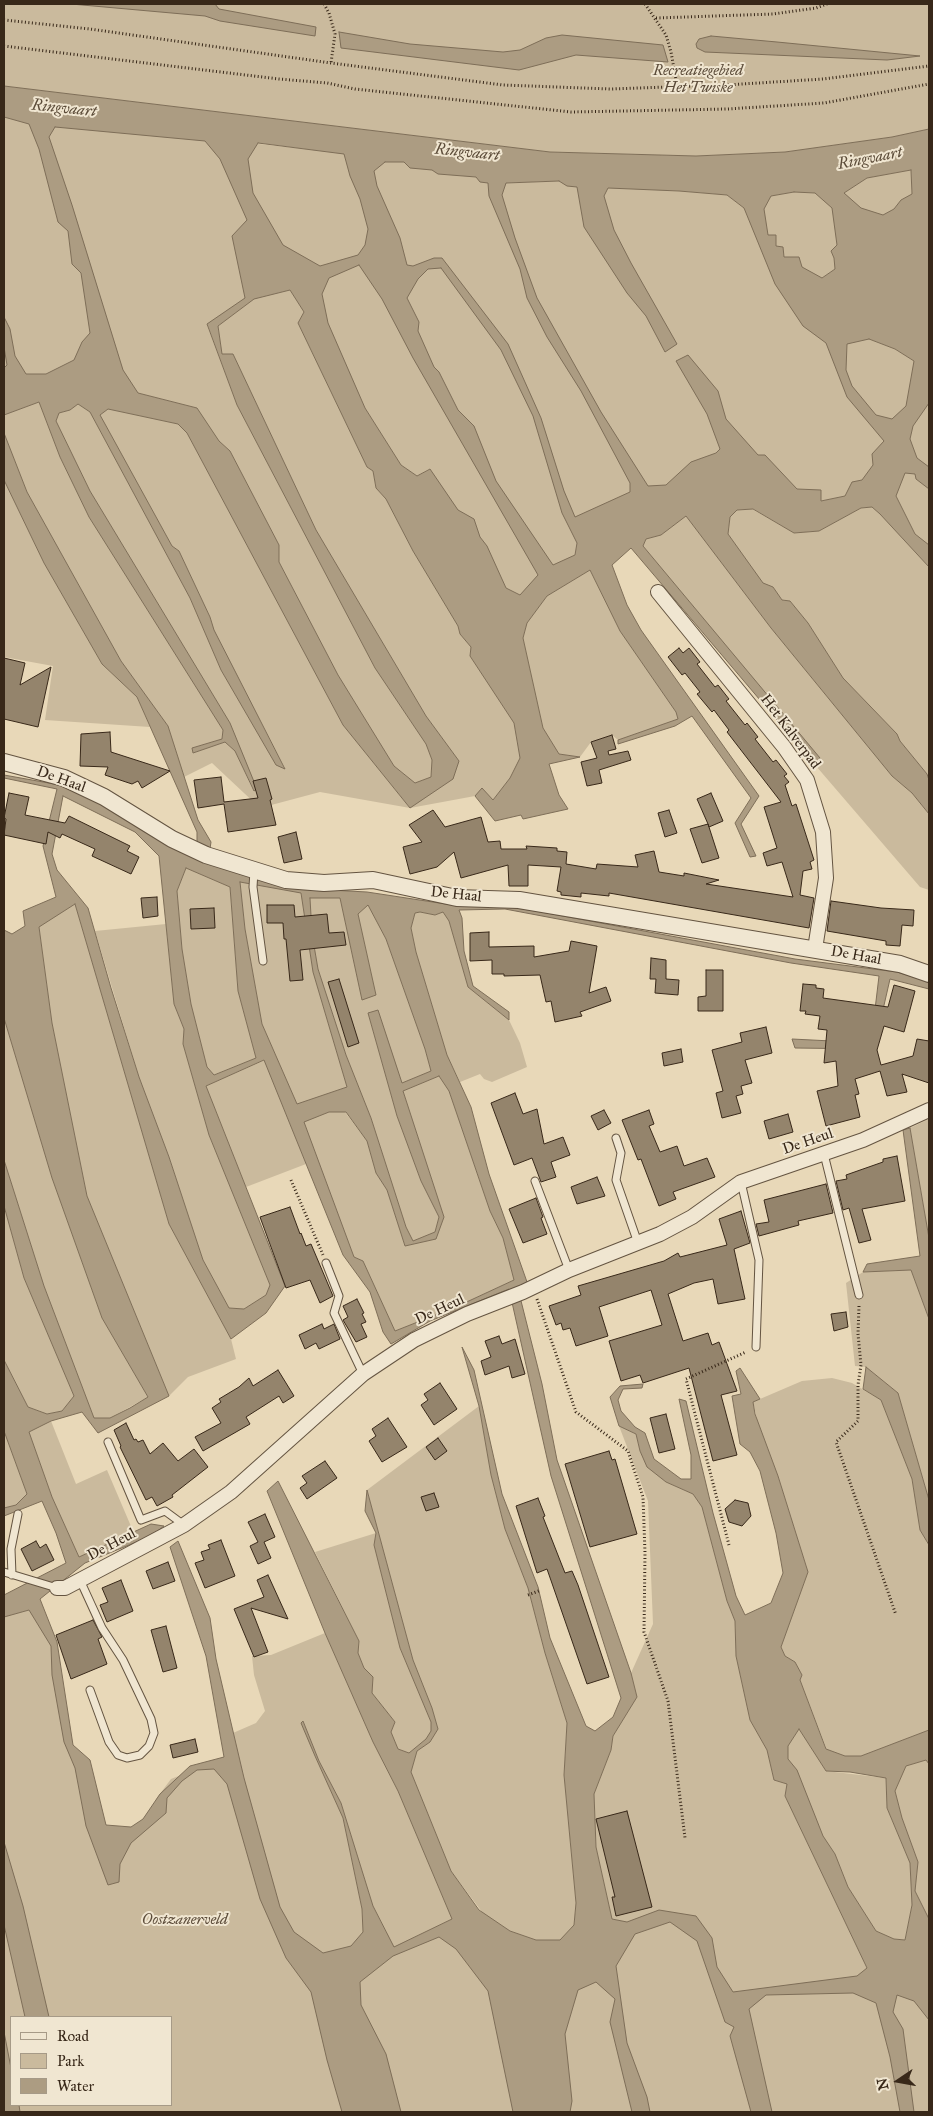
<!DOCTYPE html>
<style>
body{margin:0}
#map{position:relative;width:933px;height:2116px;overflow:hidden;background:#e8d8b8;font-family:"IM FELL Great Primer",serif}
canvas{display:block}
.frame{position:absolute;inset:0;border:5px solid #382819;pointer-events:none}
.legend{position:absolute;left:10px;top:2016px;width:162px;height:90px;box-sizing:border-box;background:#f0e6d1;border:1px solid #a69a87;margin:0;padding:6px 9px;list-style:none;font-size:15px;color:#382819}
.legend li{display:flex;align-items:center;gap:10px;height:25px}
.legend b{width:25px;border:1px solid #a69a87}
.north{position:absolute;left:873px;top:2056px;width:50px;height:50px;-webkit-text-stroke:4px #f0e6d1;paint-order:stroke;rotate:258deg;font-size:14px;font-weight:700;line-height:20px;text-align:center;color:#382819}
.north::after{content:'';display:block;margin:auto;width:18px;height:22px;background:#382819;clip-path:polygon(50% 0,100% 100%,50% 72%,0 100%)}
</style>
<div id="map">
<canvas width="933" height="2116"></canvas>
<div class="frame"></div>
<ul class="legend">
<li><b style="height:6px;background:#f0e6d1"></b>Road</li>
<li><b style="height:14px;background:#caba9d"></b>Park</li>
<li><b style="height:14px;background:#ac9c82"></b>Water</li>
</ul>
<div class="north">N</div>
</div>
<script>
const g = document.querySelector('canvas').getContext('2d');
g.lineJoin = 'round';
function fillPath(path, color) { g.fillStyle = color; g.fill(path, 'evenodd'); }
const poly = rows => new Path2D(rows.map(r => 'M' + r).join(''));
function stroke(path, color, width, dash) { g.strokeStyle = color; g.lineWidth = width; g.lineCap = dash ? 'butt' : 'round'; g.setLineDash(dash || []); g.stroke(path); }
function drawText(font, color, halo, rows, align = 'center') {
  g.font = font + ' "IM FELL Great Primer",serif'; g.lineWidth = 4; g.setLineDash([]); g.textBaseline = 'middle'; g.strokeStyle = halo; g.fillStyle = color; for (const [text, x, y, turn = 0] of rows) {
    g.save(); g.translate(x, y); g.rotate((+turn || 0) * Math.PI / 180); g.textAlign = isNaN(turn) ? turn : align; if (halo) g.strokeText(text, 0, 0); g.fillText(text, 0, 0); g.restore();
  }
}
const green = poly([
 [4,4,929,4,929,129,892,137,785,152,696,156,550,152,4,86],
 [4,117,344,153,404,162,506,183,559,181,727,195,744,208,771,196,794,192,844,193,867,178,911,170,912,195,894,209,837,246,835,269,822,278,869,339,895,349,914,361,929,368,929,549,915,534,896,496,845,496,821,501,797,489,716,453,577,543,575,555,520,595,506,588,429,469,417,476,401,465,365,408,283,246,255,298,290,290,304,312,298,323,367,467,373,471,376,488,386,499,413,551,458,626,460,634,471,647,470,656,514,723,521,758,510,778,493,800,482,789,475,796,410,808,320,792,260,808,212,763,184,777,168,726,121,661,27,492,4,433,4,415,39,402,60,457,89,517,223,730,222,739,192,748,193,753,225,742,235,751,253,790,230,723,90,491,56,421,59,413,70,410,78,404,90,412,190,598,221,670,276,765,285,768,213,630,210,617,179,551,172,546,100,415,108,409,178,424,187,433,343,725,410,808,459,761,426,716,316,530,233,354,222,355,218,326,250,302,207,325,237,405,375,668,426,744,432,760,431,777,415,783,394,766,338,675,279,562,279,545,230,451,219,441,197,408,138,393,74,360,46,374,4,379],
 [4,480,44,563,102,664,137,697,150,727,45,720,53,666,4,657],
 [872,507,880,513,929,567,929,780,927,774,900,741,897,734,843,678,808,623,790,601,782,600,773,587,763,584,728,534,730,517,737,510,752,509,794,533,819,531,861,508],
 [686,516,771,628,892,776,912,793,929,814,929,890,920,887,816,766,819,758,643,546,646,539,661,535],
 [590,570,620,631,676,712,678,719,618,740,612,735,591,742,580,757,559,754,543,728,523,638,527,623,547,596],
 [186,868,230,887,238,991,256,1058,213,1075,207,1067,191,1004,182,949,177,891],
 [240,882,301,892,313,972,347,1087,297,1105,262,1024,245,929],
 [310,897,340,898,362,999,376,995,358,914,368,904,386,939,425,1049,431,1071,402,1083,390,1053,368,1013,397,1116,421,1181,439,1217,435,1232,413,1242,406,1227,371,1118,346,1055,318,969,312,934],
 [75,904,169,1224,231,1339,236,1359,188,1377,169,1396,87,1196,52,1023,39,926],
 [420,912,435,915,443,912,449,921,468,987,509,1020,520,1043,527,1067,492,1082,484,1079,480,1074,460,1082,447,1055,416,952,411,928,415,913],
 [166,924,174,1004,184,1029,183,1044,209,1135,270,1285,266,1295,244,1309,229,1308,203,1260,169,1157,139,1077,95,931],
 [4,1018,52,1178,102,1318,148,1397,110,1418,94,1418,44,1286,4,1160],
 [265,1060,306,1164,246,1187,206,1086],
 [439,1076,449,1091,490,1211,503,1238,514,1280,458,1306,395,1331,363,1261,354,1257,303,1121,329,1112,345,1112,367,1141,376,1173,387,1190,405,1246,435,1239,444,1217,403,1091],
 [929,1119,929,1238,910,1128],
 [4,1206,24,1278,74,1396,62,1411,47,1414,28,1407,4,1360],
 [911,1270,929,1319,929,1500,898,1393,866,1367,855,1366,846,1283,863,1272],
 [832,1378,852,1383,881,1400,912,1479,920,1530,929,1545,929,1730,861,1756,845,1756,827,1750,800,1680,802,1675,795,1662,785,1656,781,1646,808,1572,778,1476,758,1424,753,1402,802,1381],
 [479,1406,491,1475,505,1529,528,1588,545,1653,567,1723,564,1775,576,1904,574,1925,561,1940,536,1940,510,1931,484,1914,495,1927,541,1949,617,1920,612,1919,596,1847,594,1794,611,1750,613,1736,637,1697,631,1673,653,1624,648,1501,619,1426,636,1434,640,1451,666,1482,693,1494,702,1507,727,1601,735,1621,736,1656,750,1720,767,1750,774,1780,787,1784,785,1796,867,1968,929,1950,929,2112,4,2112,4,1617,10,1615,29,1610,42,1619,52,1646,91,1834,132,1836,151,1815,156,1799,171,1779,211,1763,245,1784,233,1733,256,1723,265,1711,254,1675,252,1656,271,1655,325,1633,373,1742,398,1791,452,1919,397,1946,482,1912,451,1871,411,1772,417,1751,430,1742,438,1729,432,1708,413,1660,367,1490],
 [303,1721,319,1761,341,1803,373,1906,387,1933,361,1935,363,1932,362,1909,343,1818,315,1756,302,1723],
 [11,2017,171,2017,171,2105,11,2105],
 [51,1421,76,1484,107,1470,133,1531,79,1557,52,1497,29,1432],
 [4,1431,27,1494,16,1505,4,1508],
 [376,1533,374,1545,400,1648,431,1722,431,1731,426,1739,409,1753,398,1749,391,1732,395,1722,372,1693,373,1677,364,1668,358,1653,359,1641,315,1552],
 [799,1729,826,1771,886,1778,887,1808,910,1863,912,1905,905,1940,894,1939,876,1931,848,1887,835,1854,823,1836,788,1759,788,1746],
 [926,1760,929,1764,929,1919,915,1891,918,1862,902,1818,895,1791,906,1766]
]);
const water = poly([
 [71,4,215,4,219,9,316,27,315,36,220,21,205,16,71,4],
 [339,32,410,44,503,52,520,50,546,38,562,35,663,45,668,62,576,55,519,70,341,48,339,32],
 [711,36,777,42,920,56,887,60,705,52,697,48,696,44,699,39,711,36],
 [4,86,550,152,696,156,785,152,892,137,929,129,929,403,913,426,910,439,917,458,929,467,929,489,916,479,915,474,905,473,896,496,915,534,929,545,929,567,880,514,872,507,861,508,819,531,794,533,753,509,737,510,730,517,728,534,763,583,773,587,782,600,790,601,808,623,843,678,897,734,900,741,927,774,929,780,929,814,912,793,892,776,771,628,686,516,661,535,646,539,643,546,820,758,816,766,631,548,612,565,627,605,641,630,759,796,741,824,756,856,750,857,735,823,751,798,692,716,675,726,618,744,618,740,678,719,676,712,620,631,590,570,547,596,527,623,523,638,543,728,559,754,580,757,549,764,559,795,568,809,523,819,521,815,495,821,475,796,482,788,493,800,510,778,520,758,514,723,470,656,471,647,460,634,458,626,413,551,386,499,376,488,373,471,367,467,298,323,304,312,290,290,254,299,218,326,222,354,233,354,316,530,426,716,459,761,453,779,410,808,343,725,187,433,178,424,108,409,100,415,105,424,172,546,179,551,210,617,214,630,285,769,276,765,221,670,190,598,90,412,78,404,70,410,59,413,56,421,90,491,230,723,257,789,254,791,235,751,225,742,193,753,192,748,222,739,223,730,89,517,60,457,39,402,4,415,4,368,7,365,4,347,4,317,10,329,15,356,26,374,46,374,74,360,82,342,90,333,81,273,72,264,68,231,58,222,39,149,29,124,4,117,4,86],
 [55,127,205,141,220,159,247,220,232,236,245,298,207,324,237,405,375,668,426,744,432,760,431,777,415,783,394,766,338,675,279,562,279,545,230,451,219,441,197,408,138,393,123,370,72,205,49,137,55,127],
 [258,143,344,154,350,176,360,199,368,229,365,245,358,255,320,266,283,245,253,193,248,159,258,143],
 [385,162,404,162,410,168,432,170,438,174,476,177,480,182,488,183,489,196,520,269,527,298,547,337,581,391,630,483,630,492,575,517,564,491,541,418,508,344,442,258,434,258,413,266,407,265,400,238,377,186,374,171,385,162],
 [911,170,912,194,901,200,894,209,883,215,861,208,844,193,867,178,911,170],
 [559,181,567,186,577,187,584,227,627,293,646,316,665,352,677,344,631,263,614,230,604,196,608,188,679,191,727,195,744,208,775,284,803,326,826,343,847,397,884,441,872,454,873,465,862,480,852,482,845,496,821,501,821,490,797,489,765,455,758,455,726,419,718,391,688,355,676,361,707,414,720,449,716,453,691,462,666,485,648,486,601,412,537,298,515,238,502,195,506,183,559,181],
 [794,192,815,193,832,208,837,245,831,251,834,258,835,269,822,278,802,267,799,257,784,257,783,247,776,246,776,235,768,235,764,209,771,196,794,192],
 [359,265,382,299,413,358,538,575,520,595,506,588,487,546,480,537,474,519,458,510,430,469,417,476,401,465,365,408,328,323,322,294,329,278,359,265],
 [441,268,501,350,533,416,562,513,577,543,575,555,553,565,496,481,474,426,458,410,439,372,434,367,418,331,419,322,407,298,418,279,428,269,441,268],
 [869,339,895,349,914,361,906,406,892,419,876,415,852,386,846,370,847,344,869,339],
 [4,433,27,492,121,661,168,726,198,820,211,842,208,862,292,888,367,892,459,906,495,905,536,911,795,959,897,972,929,982,929,989,890,979,874,1049,795,1048,792,1039,871,1043,879,976,791,963,505,909,459,910,462,918,464,951,473,986,509,1012,509,1020,468,987,449,921,443,912,435,915,420,912,415,913,411,928,416,952,447,1055,471,1107,489,1174,527,1282,518,1289,542,1384,557,1460,631,1673,637,1697,613,1736,611,1750,594,1794,596,1847,612,1919,627,1922,659,1910,696,1916,712,1938,717,1967,733,1992,857,1976,867,1968,785,1796,787,1784,774,1780,767,1750,750,1720,736,1656,735,1621,727,1601,702,1507,693,1494,666,1482,647,1467,640,1451,636,1434,619,1426,610,1397,620,1386,643,1384,642,1388,623,1389,618,1400,621,1411,635,1427,645,1433,654,1459,681,1479,691,1479,691,1455,679,1399,686,1401,713,1513,736,1596,745,1615,771,1603,783,1573,776,1533,760,1471,750,1452,740,1444,732,1396,741,1394,736,1371,740,1368,760,1399,753,1402,755,1414,778,1476,808,1572,781,1647,785,1656,795,1662,802,1675,800,1680,826,1749,845,1756,861,1756,929,1730,929,1764,926,1760,906,1766,895,1791,902,1818,918,1862,915,1891,929,1919,929,2020,914,2001,897,1995,893,2012,903,2029,914,2112,900,2112,890,2057,876,2003,853,1993,766,1995,749,2009,772,2112,751,2112,730,2036,734,2027,725,2022,697,1941,670,1922,635,1934,616,1966,627,2043,647,2097,650,2112,632,2112,610,2022,615,1999,596,1982,578,1990,565,2034,572,2101,570,2112,513,2112,488,1991,456,1949,439,1937,393,1956,360,1982,361,2005,386,2054,401,2112,342,2112,327,2060,311,1992,286,1958,260,1899,227,1784,214,1769,197,1770,182,1781,167,1798,166,1813,131,1843,120,1864,119,1882,108,1885,86,1826,75,1768,64,1742,52,1675,51,1646,29,1610,4,1617,4,1595,66,1563,56,1533,42,1501,4,1516,4,1508,16,1505,27,1494,4,1431,4,1360,28,1407,47,1414,62,1411,74,1396,24,1278,4,1206,4,1160,44,1286,94,1418,110,1418,130,1408,148,1397,102,1318,52,1178,4,1018,4,930,12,934,25,926,23,911,56,897,43,846,57,789,4,778,4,775,60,785,100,803,180,852,197,855,197,832,137,697,102,664,44,563,4,480,4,433],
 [63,796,135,832,159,856,174,1004,184,1029,183,1044,209,1135,270,1285,266,1295,244,1309,229,1308,203,1260,169,1157,139,1077,111,988,88,908,57,870,52,854,63,796],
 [186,868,230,887,238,991,256,1058,214,1075,207,1067,191,1004,182,949,177,891,186,868],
 [240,882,301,893,313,972,347,1087,297,1104,262,1024,245,929,240,882],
 [310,898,340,898,362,1000,376,995,358,914,368,905,386,939,425,1049,431,1071,402,1083,378,1010,368,1013,397,1116,421,1181,439,1217,435,1232,413,1241,406,1227,371,1118,346,1055,318,969,312,934,310,898],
 [75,904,169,1224,231,1339,266,1313,285,1286,206,1086,264,1060,343,1255,370,1292,383,1332,391,1344,430,1321,509,1289,551,1476,621,1698,613,1717,595,1731,586,1726,550,1638,538,1587,502,1494,474,1370,462,1347,479,1406,491,1475,505,1529,528,1588,545,1653,567,1723,564,1775,576,1903,574,1925,560,1940,536,1940,510,1931,479,1910,451,1871,411,1772,417,1751,430,1742,438,1729,432,1708,413,1660,367,1490,365,1511,376,1533,374,1545,400,1648,431,1722,431,1731,426,1739,409,1753,398,1749,391,1732,395,1722,372,1693,373,1677,364,1668,358,1653,359,1641,278,1481,267,1491,325,1633,373,1742,398,1791,452,1919,394,1947,373,1906,341,1803,319,1761,303,1721,301,1723,315,1756,343,1818,362,1909,363,1932,351,1946,323,1953,294,1932,280,1907,244,1778,216,1659,210,1618,178,1541,170,1547,206,1656,224,1757,190,1766,160,1794,143,1819,131,1827,106,1825,90,1760,73,1745,57,1642,40,1599,85,1563,151,1536,164,1526,151,1524,79,1557,52,1497,29,1432,51,1421,82,1412,98,1433,169,1396,87,1196,52,1023,39,927,75,904],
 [439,1076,449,1091,490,1211,503,1238,514,1280,458,1306,395,1331,363,1261,354,1257,304,1122,329,1112,346,1112,367,1141,376,1173,387,1190,405,1246,436,1239,444,1217,403,1091,439,1076],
 [799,1729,826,1771,850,1772,886,1778,887,1808,910,1863,912,1905,905,1940,894,1939,876,1931,848,1887,835,1854,823,1836,797,1770,788,1759,788,1746,799,1729],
 [910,1128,929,1238,929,1319,911,1270,863,1272,867,1264,920,1256,903,1130,910,1128],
 [866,1367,898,1393,929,1500,929,1545,920,1530,912,1479,881,1400,863,1389,866,1367],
 [4,1842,23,1906,49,2017,25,2017,4,1925,4,1842],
 [4,2032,11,2068,11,2105,19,2105,20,2112,4,2112,4,2032]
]);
const building = poly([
 [679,648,683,653,689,648,700,662,697,664,715,687,718,685,729,699,726,701,745,725,747,723,758,737,755,739,773,762,776,760,787,774,784,776,789,782,785,785,792,806,796,804,814,860,810,862,812,869,803,871,800,895,814,898,809,928,609,893,609,896,581,893,581,897,561,895,561,892,557,891,561,867,528,865,528,886,509,886,508,865,461,878,454,852,437,867,410,874,403,847,422,842,409,825,433,810,445,827,481,817,488,842,500,841,501,849,527,849,526,846,557,848,557,851,567,852,566,864,596,869,597,864,638,867,635,855,654,851,659,872,684,876,684,873,719,880,706,884,793,897,782,862,767,866,763,853,777,848,764,807,781,802,727,732,729,730,714,710,712,712,697,694,700,692,685,673,682,675,668,657,679,648],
 [4,658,25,663,20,685,51,667,38,727,4,719,4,658],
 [110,732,111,752,170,771,142,788,138,781,132,784,105,775,108,767,80,766,81,734,110,732],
 [612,735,616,749,608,751,609,755,628,751,631,760,599,770,602,783,587,786,581,762,597,758,591,742,612,735],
 [221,777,224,802,258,798,253,781,266,778,272,799,270,800,276,825,228,832,224,804,198,808,194,780,221,777],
 [9,793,29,797,25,815,65,823,69,816,130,846,127,851,139,857,131,874,92,856,95,849,62,834,60,838,48,832,46,844,4,835,6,819,4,818,9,793],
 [711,793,723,821,709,827,708,824,719,858,702,863,690,829,708,824,697,799,711,793],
 [669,810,677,833,665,837,658,813,669,810],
 [296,832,302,859,284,863,278,837,296,832],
 [157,897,158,916,143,918,141,898,157,897],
 [831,901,881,908,914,910,913,926,902,925,900,946,886,945,886,941,827,931,831,901],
 [267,905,294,905,295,917,327,914,329,933,344,932,346,945,300,950,303,980,290,981,286,939,284,939,283,923,267,923,267,905],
 [214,908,215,928,191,929,190,909,214,908],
 [489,932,489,947,534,946,534,957,569,951,571,941,597,946,589,993,606,987,611,1001,583,1011,580,1012,582,1016,555,1022,551,1001,546,1002,540,975,504,976,504,974,492,974,492,960,470,961,470,933,489,932],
 [651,958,666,960,666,979,679,980,678,995,655,993,656,979,650,979,651,958],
 [706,970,723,970,723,1011,698,1011,698,997,706,996,706,970],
 [339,979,359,1043,348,1047,328,982,339,979],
 [803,984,816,985,816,988,824,989,823,998,888,1007,894,985,915,991,904,1032,884,1026,877,1050,881,1065,913,1056,917,1039,929,1041,929,1083,902,1074,907,1092,887,1096,880,1071,855,1079,859,1094,855,1095,860,1117,826,1126,817,1091,838,1086,836,1061,824,1063,827,1030,818,1029,820,1016,805,1014,806,1011,800,1011,803,984],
 [766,1027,772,1053,745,1060,752,1083,741,1086,743,1094,736,1096,741,1113,722,1118,716,1093,723,1091,712,1050,742,1042,740,1033,766,1027],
 [681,1049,683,1062,664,1066,662,1053,681,1049],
 [515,1093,523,1114,537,1109,544,1144,563,1137,570,1155,551,1162,556,1177,541,1182,532,1158,514,1165,491,1103,515,1093],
 [604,1110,611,1123,598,1130,591,1116,604,1110],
 [649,1110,654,1124,649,1126,660,1152,677,1146,684,1166,707,1158,715,1177,673,1192,676,1199,659,1206,641,1159,638,1160,622,1120,649,1110],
 [788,1114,793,1132,769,1139,764,1121,788,1114],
 [897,1156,905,1201,862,1209,871,1240,859,1243,849,1208,843,1210,836,1181,847,1179,846,1175,883,1162,883,1159,897,1156],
 [597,1177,605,1196,577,1204,571,1187,597,1177],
 [826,1184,833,1213,798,1221,799,1225,759,1236,756,1224,769,1222,764,1200,826,1184],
 [536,1198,543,1217,541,1218,547,1234,523,1243,509,1209,536,1198],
 [290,1207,300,1234,301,1233,306,1246,311,1244,333,1296,320,1303,310,1280,286,1288,260,1217,290,1207],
 [741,1211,750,1243,734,1249,745,1299,718,1304,713,1279,694,1283,668,1294,683,1341,708,1333,712,1345,719,1342,737,1391,721,1395,737,1455,713,1461,689,1368,643,1383,640,1375,621,1381,609,1341,662,1325,651,1290,599,1307,608,1336,576,1346,570,1328,563,1330,561,1323,556,1325,549,1306,581,1295,578,1286,664,1261,678,1253,680,1257,727,1245,719,1219,741,1211],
 [357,1299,364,1313,362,1314,366,1322,361,1324,367,1337,356,1342,343,1320,348,1317,343,1306,357,1299],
 [846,1312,848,1327,834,1331,831,1314,846,1312],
 [322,1324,324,1329,334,1324,340,1339,319,1349,316,1343,305,1349,299,1335,322,1324],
 [499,1336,502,1344,515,1339,525,1374,512,1378,509,1366,485,1375,481,1361,491,1357,485,1341,499,1336],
 [278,1370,294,1396,283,1403,279,1396,246,1417,250,1424,203,1451,195,1437,221,1423,212,1408,221,1402,219,1399,239,1387,249,1378,253,1386,278,1370],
 [440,1383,457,1409,434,1425,421,1405,428,1400,424,1394,440,1383],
 [666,1414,675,1449,659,1453,650,1418,666,1414],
 [388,1418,407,1447,382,1462,369,1441,376,1436,372,1429,388,1418],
 [126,1423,134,1440,136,1439,138,1442,143,1440,150,1454,163,1443,178,1461,194,1449,208,1467,172,1495,173,1497,157,1506,152,1497,146,1500,120,1447,121,1446,114,1430,126,1423],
 [438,1438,447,1451,435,1460,426,1447,438,1438],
 [609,1451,612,1460,615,1459,637,1534,590,1547,565,1464,609,1451],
 [325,1461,337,1478,307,1499,300,1488,307,1483,302,1476,325,1461],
 [434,1493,439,1507,426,1511,421,1497,434,1493],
 [538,1498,545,1516,543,1517,565,1573,572,1571,578,1585,609,1677,587,1684,547,1569,537,1573,516,1506,538,1498],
 [735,1500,748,1503,751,1516,742,1526,729,1522,725,1509,735,1500],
 [265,1514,275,1537,264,1542,271,1558,258,1564,250,1546,258,1542,248,1522,265,1514],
 [221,1540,235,1576,205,1588,195,1563,204,1560,201,1552,210,1549,208,1545,221,1540],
 [36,1541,40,1548,46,1544,54,1560,32,1571,21,1549,36,1541],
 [168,1562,175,1581,153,1589,146,1571,168,1562],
 [268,1575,288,1619,251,1608,268,1652,254,1657,234,1609,264,1597,257,1580,268,1575],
 [121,1580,133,1611,107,1622,100,1605,108,1602,102,1588,121,1580],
 [93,1620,102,1637,98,1639,107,1664,71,1679,56,1635,93,1620],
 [166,1626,177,1668,163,1672,151,1630,166,1626],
 [195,1739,198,1752,173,1758,170,1745,195,1739],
 [627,1811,652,1907,616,1916,612,1897,615,1897,596,1819,627,1811]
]);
const path = poly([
 [324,4,329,13,335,34,331,63],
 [645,4,666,35,671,52,677,85],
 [656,18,773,14,816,8,827,4],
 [4,20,90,29,331,63,503,85,610,89,726,85,823,79,929,66],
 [4,46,279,79,327,83,355,89,571,112,727,109,824,103,929,84],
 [291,1180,323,1255],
 [537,1299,576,1412,628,1451,643,1497,645,1553,644,1632,668,1701,685,1838],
 [859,1306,858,1334,861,1365,858,1385,858,1421,836,1442,896,1615],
 [729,1545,686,1379,746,1352],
 [528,1595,541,1590]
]);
const service = poly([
 [254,871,253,887,263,961],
 [616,1138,621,1153,616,1180,638,1243],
 [824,1154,859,1295],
 [535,1181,569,1270],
 [741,1182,759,1260,756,1347],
 [326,1263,339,1296,334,1313,363,1374],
 [108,1442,141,1520,165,1511,184,1525],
 [4,1572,57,1588],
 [12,1575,11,1549,18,1514],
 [80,1580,102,1628,123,1660,151,1719,154,1733,149,1746,140,1755,127,1758,118,1755,109,1742,90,1690]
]);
const minor = poly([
 [658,592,784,747,807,780,823,832,826,878,815,949],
 [57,1588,65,1588,184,1525,231,1492,363,1374,414,1340,467,1314,523,1292,569,1270,660,1234,692,1217,741,1182,863,1140,929,1110]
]);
const tertiary = poly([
 [4,762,64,778,104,797,172,839,206,855,286,880,324,883,373,880,457,898,519,900,900,964,929,974]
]);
const parkNames = [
 ["Recreatiegebied",698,71],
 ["Het Twiske",698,88],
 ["Oostzanerveld",185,1920]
];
const streetNames = [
 ["Het Kalverpad",790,732,53],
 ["De Haal",61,780,20],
 ["De Haal",456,895,6],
 ["De Haal",856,956,10],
 ["De Heul",808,1142,-19],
 ["De Heul",440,1310,-25],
 ["De Heul",112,1545,-28]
];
const waterNames = [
 ["Ringvaart",64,109,6],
 ["Ringvaart",467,153,6],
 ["Ringvaart",870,159,-11]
];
fillPath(green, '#caba9d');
fillPath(water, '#ac9c82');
stroke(water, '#7e6e58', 1);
fillPath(building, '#94846c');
stroke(building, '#382819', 1);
stroke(service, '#645441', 9);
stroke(minor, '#645441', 16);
stroke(tertiary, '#645441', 18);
stroke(path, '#382819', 3, [1, 2.5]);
stroke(service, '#f0e6d1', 7);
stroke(minor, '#f0e6d1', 14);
stroke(tertiary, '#f0e6d1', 16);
drawText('italic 15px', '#5c4c3a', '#f0e6d1', parkNames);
drawText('15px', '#382819', '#f0e6d1', streetNames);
drawText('italic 16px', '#5b4b38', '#f0e6d1', waterNames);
</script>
